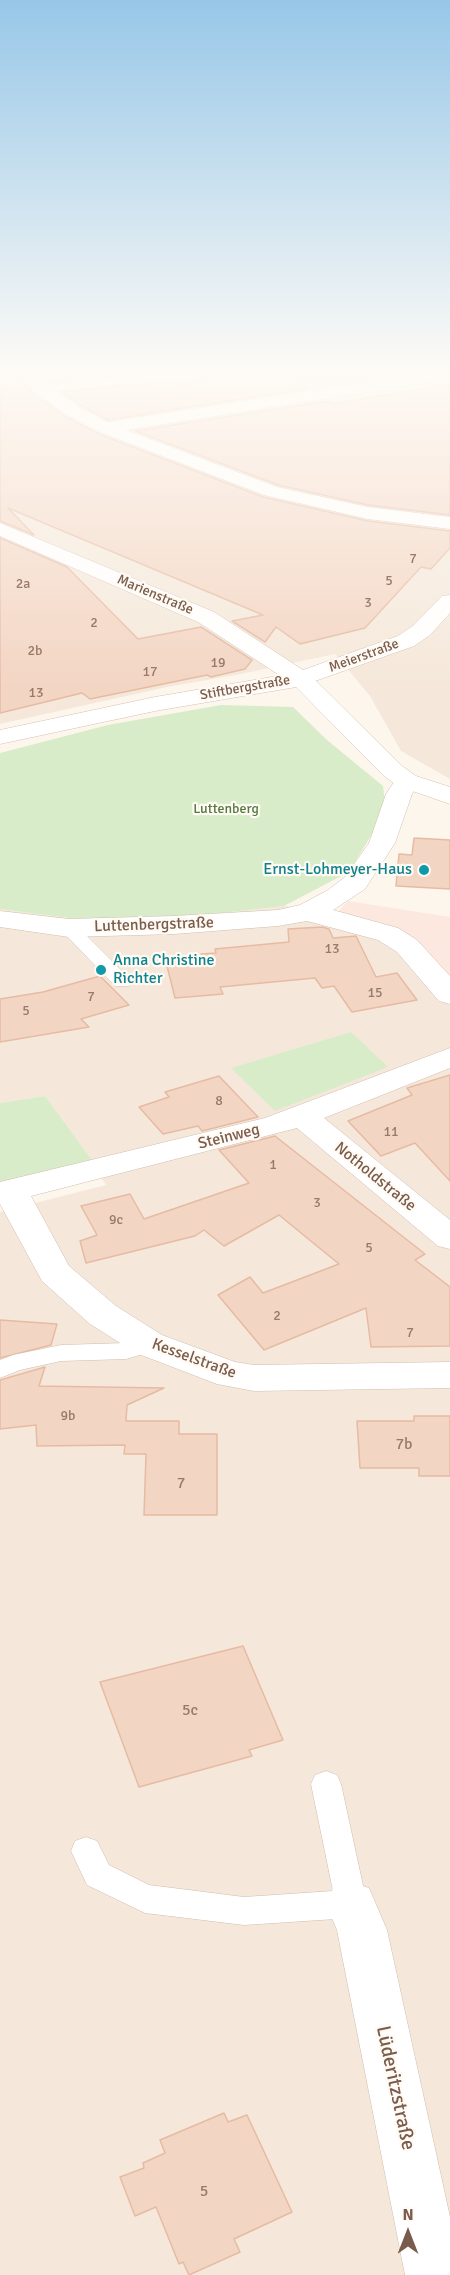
<!DOCTYPE html>
<meta charset="utf-8">
<style>
body{margin:0}
#map{position:relative;width:450px;height:2275px;overflow:hidden;background:#fdf6ec;font-family:Signika,sans-serif}
canvas{display:block}
.north{position:absolute;left:378px;top:2203px;width:60px;height:60px;-webkit-text-stroke:4px #fffaf3;paint-order:stroke;rotate:0deg;font-size:16px;font-weight:700;line-height:24px;text-align:center;color:#7a5c4d}
.north::after{content:'';display:block;margin:auto;width:21px;height:27px;background:#7a5c4d;clip-path:polygon(50% 0,100% 100%,50% 72%,0 100%)}
</style>
<div id="map">
<canvas width="450" height="2275"></canvas>
<div class="north">N</div>
</div>
<script>
const g = document.querySelector('canvas').getContext('2d');
g.lineJoin = 'round';
function fillPath(path, color) { g.fillStyle = color; g.fill(path, 'evenodd'); }
const poly = rows => new Path2D(rows.map(r => 'M' + r).join(''));
function stroke(path, color, width, dash) { g.strokeStyle = color; g.lineWidth = width; g.lineCap = dash ? 'butt' : 'round'; g.setLineDash(dash || []); g.stroke(path); }
function drawText(font, color, halo, rows, align = 'center') {
  g.font = font + ' Signika,sans-serif'; g.lineWidth = 4.5; g.setLineDash([]); g.textBaseline = 'middle'; g.strokeStyle = halo; g.fillStyle = color; for (const [text, x, y, turn = 0] of rows) {
    g.save(); g.translate(x, y); g.rotate((+turn || 0) * Math.PI / 180); g.textAlign = isNaN(turn) ? turn : align; if (halo) g.strokeText(text, 0, 0); g.fillText(text, 0, 0); g.restore();
  }
}
const residential = poly([
 [0,369,287,369,318,391,386,380,368,369,450,369,450,779,401,751,370,696,335,654,241,674,167,687,0,724],
 [284,906,338,912,450,982,450,2275,0,2275,0,1212,106,1185,45,1096,0,1103,0,909,78,919,195,916]
]);
const commercial = poly([
 [348,901,450,917,450,982,338,912]
]);
const green = poly([
 [287,369,368,369,387,380,318,391],
 [221,705,293,707,327,740,383,786,385,802,378,824,349,872,284,906,195,916,78,919,0,909,0,753,108,725],
 [351,1032,388,1067,275,1111,231,1068],
 [45,1096,93,1162,0,1185,0,1103]
]);
const building = poly([
 [0,369,11,369,35,395,66,417,99,434,263,497,368,521,450,531,450,548,431,569,421,567,365,628,300,644,276,627,265,642,232,621,263,615,8,508,34,535,0,521,0,369],
 [33,369,180,369,180,371,49,383,33,369],
 [268,374,271,376,288,374,310,388,108,420,80,405,62,392,180,381,180,385,268,374],
 [450,384,450,515,368,505,278,485,135,431,328,401,332,404,450,384],
 [0,538,67,567,138,639,201,627,252,660,245,669,211,677,207,675,90,699,82,693,0,713,0,538],
 [414,838,450,840,450,889,396,886,399,854,412,855,414,838],
 [322,927,329,929,333,938,356,936,376,977,397,973,417,1000,352,1012,334,986,322,988,315,978,220,987,223,994,175,998,166,962,202,959,201,954,216,953,215,949,289,942,288,929,322,927],
 [100,976,129,1005,81,1019,89,1027,0,1042,0,999,43,992,100,976],
 [450,1075,450,1181,415,1143,381,1156,348,1121,412,1095,407,1088,450,1075],
 [219,1076,258,1117,202,1131,198,1126,163,1134,139,1107,169,1097,165,1092,219,1076],
 [275,1136,425,1254,415,1260,450,1287,450,1346,371,1347,366,1308,264,1350,218,1295,250,1277,263,1293,339,1264,279,1215,224,1246,204,1230,195,1236,86,1263,80,1241,97,1235,81,1206,130,1194,144,1219,249,1183,219,1150,275,1136],
 [0,1320,57,1324,51,1345,0,1358,0,1320],
 [45,1367,39,1386,164,1388,127,1405,126,1421,179,1421,179,1434,217,1434,217,1515,144,1515,146,1454,124,1454,125,1445,37,1446,36,1425,0,1429,0,1380,45,1367],
 [414,1416,450,1416,450,1476,419,1476,419,1468,360,1468,357,1421,414,1421,414,1416],
 [243,1646,283,1740,249,1750,252,1756,139,1787,100,1682,243,1646],
 [224,2113,228,2122,247,2115,292,2212,234,2239,240,2252,189,2275,183,2262,179,2264,156,2207,135,2216,120,2177,144,2168,143,2163,165,2153,160,2140,224,2113]
]);
const lane = poly([
 [222,369,255,369,250,372,42,392,37,389,42,386,222,369],
 [69,923,75,924,129,978,131,982,129,986,115,986,63,932,60,928,63,924,69,923],
 [149,1336,157,1338,161,1344,157,1350,126,1359,61,1361,20,1370,0,1378,0,1360,13,1355,61,1345,125,1343,149,1336],
 [326,1771,337,1775,341,1784,367,1904,362,1914,351,1918,244,1925,145,1913,87,1885,71,1851,75,1841,86,1837,97,1841,109,1865,149,1885,244,1897,333,1891,311,1784,315,1775,326,1771]
]);
const street = poly([
 [13,369,30,369,48,385,79,407,108,422,450,369,450,379,126,430,277,487,368,507,450,517,450,529,368,519,264,495,100,432,67,415,36,393,13,369],
 [0,523,214,612,303,670,398,636,414,625,442,596,450,595,450,613,430,635,414,646,301,686,293,684,198,622,0,536,0,523],
 [407,773,416,776,420,781,412,794,395,843,365,889,333,910,398,928,417,940,450,976,450,1004,439,1001,397,952,378,940,307,921,278,926,174,934,69,937,0,927,0,911,69,919,174,916,278,910,300,905,328,890,345,877,369,843,386,794,398,776,407,773],
 [450,1048,450,1068,324,1118,450,1220,450,1249,438,1246,297,1128,31,1196,69,1266,116,1306,162,1335,235,1362,254,1365,450,1362,450,1388,254,1391,217,1384,136,1353,90,1324,42,1281,0,1204,0,1182,265,1118,450,1048],
 [351,1882,369,1888,387,1930,450,2217,450,2275,405,2275,337,1930,326,1904,333,1888,351,1882]
]);
const secondary = poly([
 [301,672,309,674,402,766,416,776,450,787,450,804,398,786,384,776,296,687,155,711,0,744,0,730,155,697,301,672]
]);
const markers = [
 [424,870,6,"#0f9aa8"],
 [101,970,6,"#0f9aa8"]
];
const numberNames = [
 ["7",413,559],
 ["5",389,581],
 ["2a",23,584],
 ["3",368,603],
 ["2",94,623],
 ["2b",35,651],
 ["19",218,663],
 ["17",150,672],
 ["13",36,693],
 ["13",332,949],
 ["15",375,993],
 ["7",91,997],
 ["5",26,1011],
 ["8",219,1101],
 ["11",391,1132],
 ["1",273,1165],
 ["3",317,1203],
 ["9c",116,1220],
 ["5",369,1248],
 ["2",277,1316],
 ["7",410,1333],
 ["9b",68,1416]
];
const farStreetnames = [
 ["Marienstraße",155,595,23],
 ["Meierstraße",364,656,-20],
 ["Stiftbergstraße",245,688,-10]
];
const farParknames = [
 ["Luttenberg",226,809]
];
const cultureNames = [
 ["Ernst-Lohmeyer-Haus",412,870],
 ["Anna Christine",113,961,"left"],
 ["Richter",113,979,"left"]
];
const streetNames = [
 ["Luttenbergstraße",154,925,-2],
 ["Steinweg",229,1137,-14],
 ["Notholdstraße",375,1177,39],
 ["Kesselstraße",194,1359,20]
];
const nearNumbernames = [
 ["7b",404,1445],
 ["7",181,1484],
 ["5c",190,1711],
 ["5",204,2192]
];
const nearStreetnames = [
 ["Lüderitzstraße",395,2088,78]
];
fillPath(residential, '#f5e8da');
fillPath(commercial, '#fde8e0');
fillPath(green, '#d8ecc9');
fillPath(building, '#f3d5c3');
stroke(building, '#e6bba3', 1.5);
stroke(lane, '#d1beb0', 1);
stroke(street, '#d1beb0', 1);
stroke(secondary, '#d6c0b0', 1);
fillPath(lane, '#fff');
fillPath(street, '#fff');
fillPath(secondary, '#fff');
const sky = g.createLinearGradient(0, 0, 0, 687);
sky.addColorStop(0, '#97c7e8');
sky.addColorStop(0.54, '#fefbf6');
sky.addColorStop(1, '#fefbf600');
g.fillStyle = sky;
g.fillRect(0, 0, 450, 687);
for (const [x, y, r, color] of markers) { const dot = new Path2D(); dot.arc(x, y, r, 0, 2 * Math.PI); g.fillStyle = color; g.fill(dot); stroke(dot, '#fffaf3', 2); }
drawText('14px', '#987a6a', null, numberNames);
drawText('14px', '#7a5c4d', '#fffaf3', farStreetnames);
drawText('14px', '#537a41', '#fffaf3', farParknames);
drawText('16px', '#0d838f', '#fffaf3', cultureNames, 'right');
drawText('16px', '#7a5c4d', '#fffaf3', streetNames);
drawText('16px', '#987a6a', null, nearNumbernames);
drawText('20px', '#7a5c4d', '#fffaf3', nearStreetnames);
</script>
